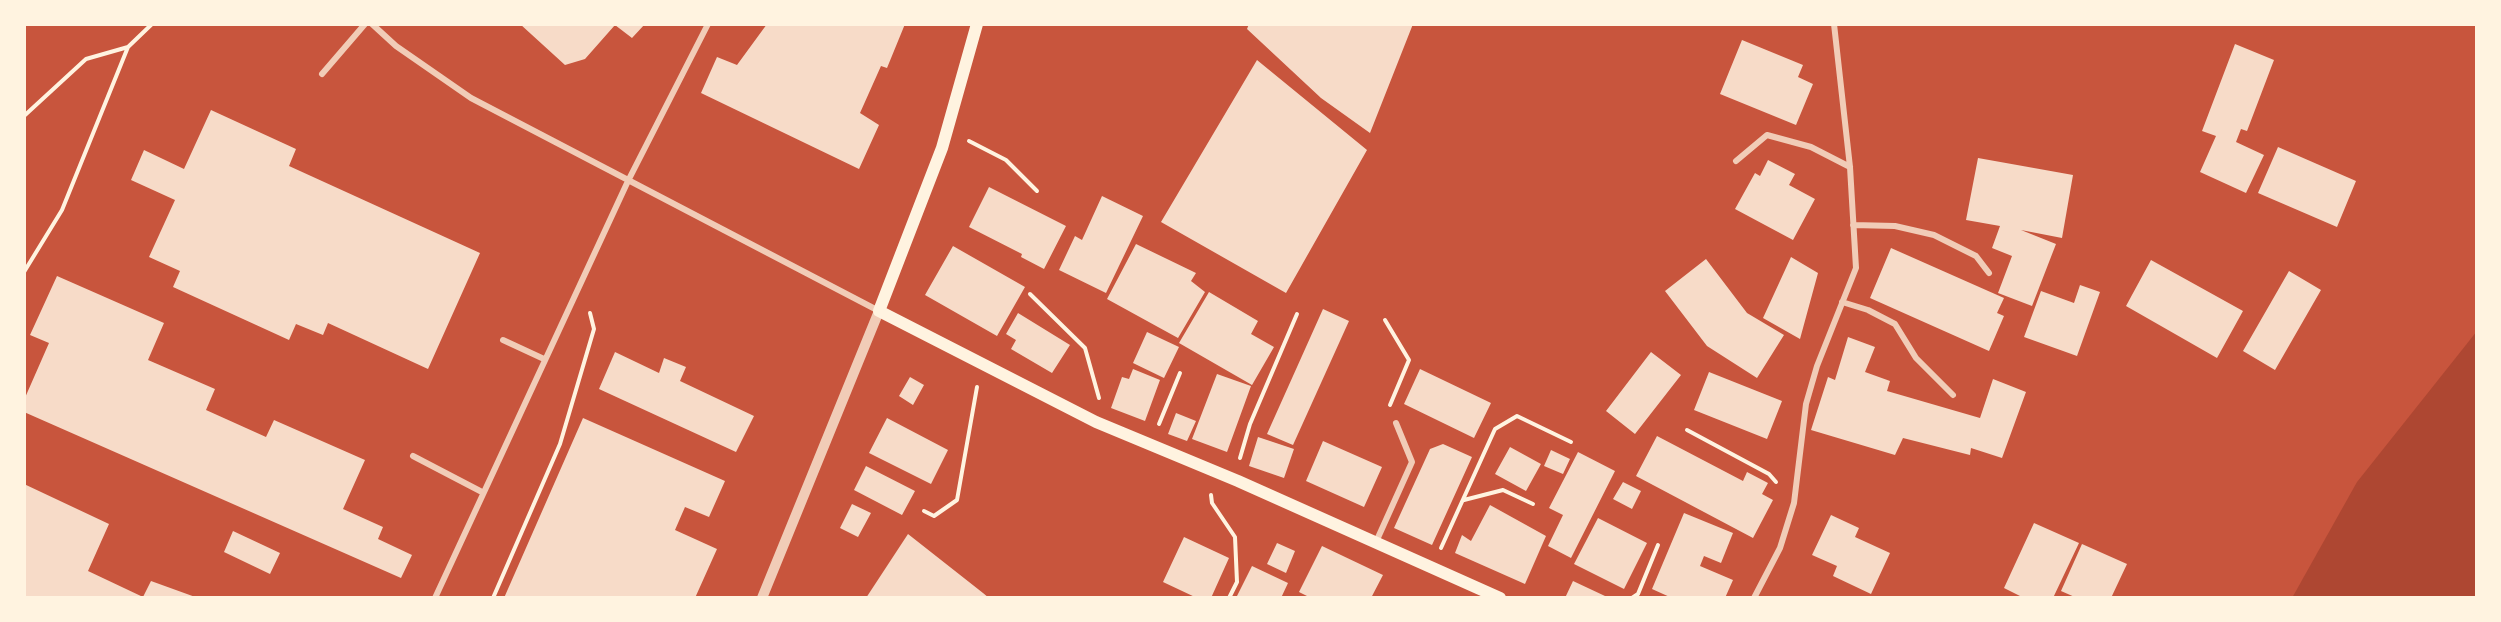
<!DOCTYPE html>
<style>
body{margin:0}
#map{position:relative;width:2501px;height:622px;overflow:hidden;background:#c8553d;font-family:"Titillium Web",sans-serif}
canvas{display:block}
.frame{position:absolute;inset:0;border:26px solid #fff3e0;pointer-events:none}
</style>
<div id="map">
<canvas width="2501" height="622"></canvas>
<div class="frame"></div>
</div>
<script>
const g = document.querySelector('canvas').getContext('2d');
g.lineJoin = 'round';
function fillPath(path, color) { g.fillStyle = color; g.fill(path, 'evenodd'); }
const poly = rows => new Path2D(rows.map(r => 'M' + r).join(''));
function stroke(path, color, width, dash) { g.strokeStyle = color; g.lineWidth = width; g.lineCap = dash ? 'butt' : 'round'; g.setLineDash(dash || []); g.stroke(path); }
const green = poly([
 [2477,331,2477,598,2292,598,2357,482]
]);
const building = poly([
 [520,24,645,24,632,38,615,25,585,59,565,65],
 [767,24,905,24,887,68,881,66,860,113,879,125,859,169,701,93,717,57,737,65],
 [1249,24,1413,24,1370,133,1321,98,1247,29],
 [1742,40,1803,65,1798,77,1813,84,1796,125,1720,94],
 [2235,44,2274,60,2247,131,2241,129,2236,142,2264,155,2246,193,2200,172,2216,136,2202,131],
 [1257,60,1367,150,1286,293,1161,222],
 [211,110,296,149,289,166,480,253,428,369,328,323,323,335,296,324,289,340,173,287,180,271,149,257,175,200,131,180,144,150,184,169],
 [2278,147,2356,181,2337,227,2258,193],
 [1978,158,2073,175,2062,238,2021,230,2056,244,2032,306,1998,293,2012,256,1992,248,2000,226,1966,220],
 [1768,160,1795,174,1789,185,1815,199,1793,240,1735,209,1755,173,1760,176],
 [989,187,1066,226,1044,269,1021,257,1022,254,969,227],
 [1102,196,1143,216,1106,293,1059,270,1075,236,1082,240],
 [1136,244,1196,273,1191,281,1205,292,1178,338,1107,299],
 [953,246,1025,287,997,336,925,295],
 [1891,248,2004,298,1997,313,2004,316,1989,351,1870,298],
 [1791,257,1818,273,1800,339,1763,318],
 [1706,259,1747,313,1784,335,1757,378,1707,346,1665,291],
 [2151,260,2243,311,2217,358,2126,306],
 [2289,271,2321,290,2275,370,2243,351],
 [57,276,164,323,148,360,215,389,206,410,266,437,274,420,365,460,343,509,383,527,378,539,412,555,401,578,24,412,24,400,49,343,30,335],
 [2080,285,2100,292,2077,356,2024,337,2041,291,2074,303],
 [1209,292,1258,321,1251,334,1274,347,1252,385,1179,343],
 [1323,309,1349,321,1293,445,1267,434],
 [1018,313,1070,345,1052,373,1011,349,1016,340,1006,334],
 [1147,332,1179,347,1164,378,1133,363],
 [1848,337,1875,347,1865,372,1890,381,1887,391,1980,418,1993,379,2026,392,2002,458,1971,448,1970,455,1903,438,1895,455,1811,430,1828,377,1835,380],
 [615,352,659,373,664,358,686,367,680,381,754,416,736,452,599,389],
 [1651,352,1681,375,1635,434,1606,411],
 [1133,369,1160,380,1145,421,1111,408,1122,377,1129,379],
 [1420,369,1491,403,1474,438,1404,404],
 [1709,372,1782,401,1767,439,1694,410],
 [1217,374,1251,386,1227,452,1192,439],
 [910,377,924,385,913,405,899,396],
 [1176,413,1196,421,1187,441,1168,434],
 [583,418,725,481,709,517,685,507,675,530,717,549,695,598,504,598],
 [887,418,948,450,931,484,869,453],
 [1657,436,1743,481,1747,472,1768,483,1762,494,1773,500,1753,538,1636,476],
 [1258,437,1294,449,1284,478,1249,466],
 [1323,441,1382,467,1364,507,1306,481],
 [1443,444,1472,457,1432,545,1394,528,1430,449],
 [1510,447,1541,464,1526,491,1495,474],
 [1551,450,1570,459,1563,474,1544,466],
 [1578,452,1615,471,1571,558,1548,546,1563,515,1549,508],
 [866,466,915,491,902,515,854,490],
 [1623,482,1641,491,1632,509,1613,499],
 [24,484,109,524,88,571,143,597,151,581,198,598,24,598],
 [852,504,871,513,858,537,840,528],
 [1490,505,1546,536,1525,584,1455,553,1462,535,1471,541],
 [1684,513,1733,533,1721,563,1704,556,1700,566,1733,580,1725,598,1672,598,1652,589],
 [1831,515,1859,528,1855,537,1890,553,1871,594,1833,576,1837,566,1812,555],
 [1598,518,1647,543,1624,589,1574,564],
 [2034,523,2079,543,2053,598,2024,598,2004,588],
 [233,531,280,553,270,574,224,552],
 [908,534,983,593,989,598,866,598],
 [1184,537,1229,558,1211,598,1197,598,1163,582],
 [1277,543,1295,551,1286,573,1267,564],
 [2082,544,2127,564,2111,598,2077,598,2061,591],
 [1322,546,1383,575,1371,598,1311,598,1299,592],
 [1252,566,1288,583,1281,598,1236,598],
 [1573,581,1605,596,1604,598,1565,598]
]);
const path = poly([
 [24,116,86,59,128,47,152,24],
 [969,141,1006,160,1037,191],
 [24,272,62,210,128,47],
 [1030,294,1085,348,1099,398],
 [1385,320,1409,360,1390,405],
 [1159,424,1180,373],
 [1687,430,1769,474,1776,482],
 [1240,458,1250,424,1297,314],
 [1211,495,1212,503,1235,537,1237,582,1229,598],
 [1464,500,1503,490,1533,504],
 [924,511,934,516,957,500,977,387],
 [1441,548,1495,429,1517,416,1571,442],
 [493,598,560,444,594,329,590,313],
 [1632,598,1638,594,1658,545]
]);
const minor = poly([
 [372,24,396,46,471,98,879,311],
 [322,74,365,24],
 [1736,161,1767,135,1811,147,1850,167],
 [1853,225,1895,226,1934,235,1976,256,1989,273],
 [1842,302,1868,310,1895,324,1916,358,1953,395],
 [503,340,544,359],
 [413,456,482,492],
 [1376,542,1412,462,1396,423],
 [435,598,628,181,708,24],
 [1754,598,1780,548,1794,503,1806,404,1817,366,1856,268,1850,167,1834,24]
]);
const tertiary = poly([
 [762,598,879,311]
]);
const secondary = poly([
 [977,24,942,148,879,311,1096,422,1238,481,1500,598]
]);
fillPath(green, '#ae4732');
fillPath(building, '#f7dbc8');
stroke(path, '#fff3e0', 4);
stroke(minor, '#f1ccb7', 6);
stroke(tertiary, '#f1ccb7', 10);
stroke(secondary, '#fff3e0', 12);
</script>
